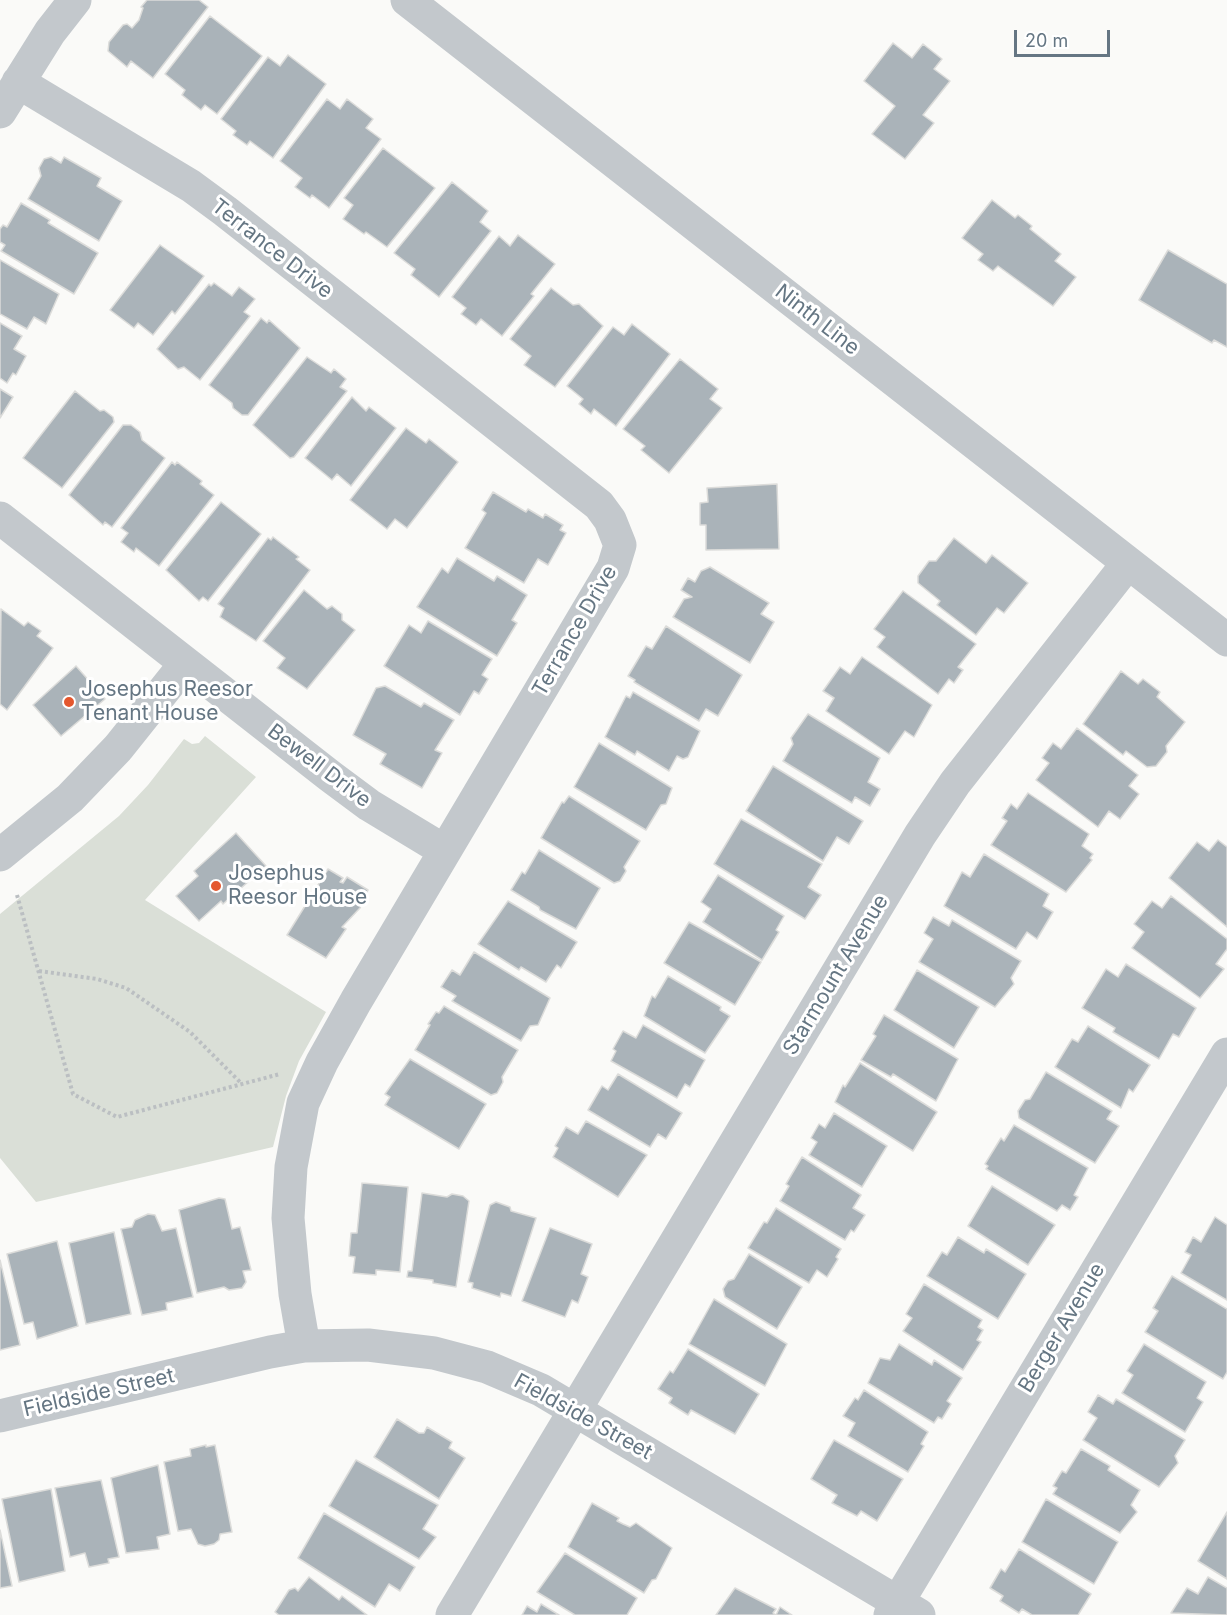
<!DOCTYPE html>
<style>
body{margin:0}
#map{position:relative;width:1227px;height:1615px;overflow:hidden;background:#fafaf8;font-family:Inter,sans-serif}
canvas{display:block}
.scale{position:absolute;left:1014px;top:30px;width:96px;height:27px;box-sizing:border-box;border:3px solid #657683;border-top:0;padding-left:8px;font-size:18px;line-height:21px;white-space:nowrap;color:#657683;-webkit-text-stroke:4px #fff;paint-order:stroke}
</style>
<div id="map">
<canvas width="1227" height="1615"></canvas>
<div class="scale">20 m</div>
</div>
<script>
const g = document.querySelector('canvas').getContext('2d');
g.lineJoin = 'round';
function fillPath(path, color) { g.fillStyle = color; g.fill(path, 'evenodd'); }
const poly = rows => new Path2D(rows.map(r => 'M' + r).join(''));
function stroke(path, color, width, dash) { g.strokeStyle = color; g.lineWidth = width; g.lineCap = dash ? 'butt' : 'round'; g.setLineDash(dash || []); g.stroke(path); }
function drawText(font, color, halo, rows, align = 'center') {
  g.font = font + ' Inter,sans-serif'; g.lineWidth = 6; g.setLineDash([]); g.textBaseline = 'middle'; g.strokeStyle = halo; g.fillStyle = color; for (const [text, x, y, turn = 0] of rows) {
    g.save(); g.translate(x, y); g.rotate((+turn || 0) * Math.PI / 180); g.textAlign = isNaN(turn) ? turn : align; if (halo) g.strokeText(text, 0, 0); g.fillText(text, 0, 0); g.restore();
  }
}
const green = poly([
 [205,736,256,777,145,900,326,1012,299,1061,286,1096,273,1147,36,1202,0,1158,0,914,119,816,148,785,184,739,192,744,199,743]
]);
const building = poly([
 [147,0,199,0,208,7,153,78,131,61,127,67,108,51,109,42,123,25,127,24,132,28,139,20,143,8,141,7,147,0],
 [210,16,262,56,217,114,205,105,201,110,182,95,185,90,165,74,210,16],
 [893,43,912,58,923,44,942,59,934,69,950,81,923,115,934,123,905,159,872,134,895,106,864,81,893,43],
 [288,55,326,84,273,158,250,141,247,145,233,135,236,131,221,119,268,57,280,66,288,55],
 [327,99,340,109,347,99,373,119,366,128,381,139,329,208,312,195,310,198,295,187,302,178,280,161,327,99],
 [383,148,435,188,387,247,366,232,364,234,343,219,353,205,344,198,383,148],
 [51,157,61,163,64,157,101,178,97,186,122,201,99,241,28,199,41,176,39,168,44,159,51,157],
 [452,182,488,211,480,222,491,231,439,297,411,275,415,269,394,253,452,182],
 [992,200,1015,218,1018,215,1032,226,1030,229,1061,254,1055,261,1076,277,1053,306,998,266,993,271,978,260,983,254,962,238,992,200],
 [21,203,50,220,48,223,98,253,74,294,1,251,5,245,0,242,0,229,3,225,7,227,21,203],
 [518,235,555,264,531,294,534,296,502,336,481,319,476,325,461,314,466,308,452,297,499,236,510,246,518,235],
 [160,245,204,276,175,314,172,311,153,335,138,323,134,328,110,310,160,245],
 [1168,250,1227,284,1227,347,1214,340,1212,343,1139,300,1168,250],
 [0,260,59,294,46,324,34,317,27,329,0,314,0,260],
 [214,283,232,296,239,287,255,299,244,312,250,316,200,380,184,367,178,369,157,349,209,284,211,286,214,283],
 [551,288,573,305,579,304,603,326,555,387,524,365,531,356,510,339,551,288],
 [261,318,267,323,269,320,300,348,248,415,242,415,233,408,232,403,209,385,261,318],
 [0,323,22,336,14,349,26,356,16,375,13,373,7,383,0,378,0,323],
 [632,324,670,354,616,426,594,409,591,414,579,404,583,399,567,386,613,327,624,335,632,324],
 [307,357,331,373,334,369,346,379,340,387,347,391,294,457,290,458,253,425,307,357],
 [680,359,718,389,710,399,722,408,669,473,641,450,645,446,623,429,680,359],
 [0,389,13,397,0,418,0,389],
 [75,391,100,411,104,410,113,417,114,422,62,488,23,458,75,391],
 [352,397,366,411,369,407,396,428,351,486,337,474,332,480,305,458,352,397],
 [123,425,131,425,140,432,142,440,165,458,112,527,105,522,103,525,69,495,123,425],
 [406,428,426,443,429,439,458,462,407,528,395,519,387,529,350,500,406,428],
 [172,462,175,465,177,462,202,481,200,484,214,495,159,566,136,548,134,552,121,542,128,533,121,528,172,462],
 [777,484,779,549,706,550,706,525,700,525,700,503,708,502,707,488,777,484],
 [493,492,526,512,528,509,543,518,545,514,563,525,560,530,566,533,548,565,538,559,524,583,465,548,486,513,482,510,493,492],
 [221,502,261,534,208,601,203,597,199,601,166,570,221,502],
 [273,537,299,557,296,559,310,570,256,641,220,617,224,608,218,604,268,538,271,540,273,537],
 [954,538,986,563,992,555,1028,583,1004,613,997,608,976,635,937,605,940,601,918,583,918,576,929,561,936,561,954,538],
 [457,558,494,581,497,576,527,595,512,620,517,623,497,656,417,607,442,568,448,573,457,558],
 [710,567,769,603,761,614,774,622,750,663,673,617,684,599,692,597,681,590,688,578,695,582,701,571,710,567],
 [304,590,327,609,332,606,342,614,342,620,355,630,307,689,277,668,285,658,263,641,304,590],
 [903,591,976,644,958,667,963,670,954,683,949,679,938,694,877,647,885,637,874,629,903,591],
 [1,609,24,626,28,622,41,631,37,636,53,648,7,710,0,704,1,609],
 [428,621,492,659,482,675,488,679,479,694,474,691,460,715,384,666,409,625,421,633,428,621],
 [666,626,742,675,718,716,706,709,699,721,634,682,635,680,628,676,646,646,652,649,666,626],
 [862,657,932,705,914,737,905,731,889,754,826,711,834,698,823,691,840,667,850,674,862,657],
 [76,666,105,699,61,736,33,705,76,666],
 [1121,671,1138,684,1143,679,1160,692,1157,697,1185,722,1166,746,1167,752,1156,766,1147,767,1126,751,1123,755,1083,724,1121,671],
 [385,686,421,707,424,703,454,720,435,750,442,753,422,788,380,764,386,754,353,735,376,688,385,686],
 [633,692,700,731,688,757,683,759,677,756,669,771,637,751,635,755,605,737,626,696,630,698,633,692],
 [808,714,880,758,868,782,880,789,870,806,855,797,852,803,783,761,793,744,791,738,808,714],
 [1077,728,1138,775,1129,786,1139,794,1120,819,1109,811,1098,827,1036,780,1049,763,1042,758,1053,743,1061,749,1077,728],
 [599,743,672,788,666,804,661,805,646,830,574,787,599,743],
 [773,766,863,821,849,844,837,837,823,861,746,811,773,766],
 [1028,793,1089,834,1082,846,1093,854,1090,858,1092,860,1066,892,991,845,1007,821,1002,818,1011,804,1017,809,1028,793],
 [569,796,640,841,624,867,626,871,620,881,614,883,541,838,562,802,564,803,569,796],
 [741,819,822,864,808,887,821,895,805,919,714,864,741,819],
 [236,833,266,866,223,904,221,901,199,921,176,896,198,876,194,871,236,833],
 [1218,840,1227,847,1227,927,1169,878,1197,842,1209,851,1218,840],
 [539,850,600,888,576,929,540,910,539,907,511,890,522,872,525,874,539,850],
 [984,854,1049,894,1043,906,1053,912,1037,939,1027,932,1016,949,944,906,962,872,970,877,984,854],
 [328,869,343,878,340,882,343,883,347,877,368,890,360,908,342,927,346,929,326,958,287,935,328,869],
 [718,875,784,916,776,930,779,932,762,960,703,922,711,909,701,902,718,875],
 [1171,896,1227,939,1227,949,1216,964,1224,969,1200,998,1132,948,1144,932,1134,924,1152,901,1162,908,1171,896],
 [508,901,577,942,561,968,557,965,546,982,521,967,519,970,478,944,508,901],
 [933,917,949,926,952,920,1021,961,1011,978,1014,984,995,1007,919,962,933,939,924,933,933,917],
 [689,922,761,962,735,1005,664,963,689,922],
 [474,952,550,998,538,1025,530,1026,521,1041,452,1001,456,996,441,987,452,970,460,975,474,952],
 [1126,964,1196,1008,1179,1037,1173,1034,1159,1059,1113,1032,1115,1028,1082,1008,1106,969,1118,977,1126,964],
 [917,970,979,1007,954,1048,894,1010,917,970],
 [668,976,721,1007,720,1010,730,1016,705,1053,644,1016,652,996,655,998,668,976],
 [444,1006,518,1050,502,1077,503,1082,497,1093,491,1095,415,1050,430,1025,428,1024,436,1012,439,1013,444,1006],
 [884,1015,958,1059,936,1101,893,1074,891,1077,861,1060,876,1036,873,1034,884,1015],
 [643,1025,705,1060,690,1087,685,1084,677,1098,611,1061,616,1051,613,1049,623,1031,636,1038,643,1025],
 [1088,1026,1150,1065,1133,1092,1129,1089,1121,1108,1055,1067,1072,1039,1078,1042,1088,1026],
 [410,1059,486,1104,459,1149,385,1105,390,1097,385,1094,410,1059],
 [860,1063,937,1112,913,1151,835,1102,843,1085,845,1087,860,1063],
 [1046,1072,1112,1111,1107,1119,1119,1126,1095,1163,1019,1118,1018,1111,1025,1100,1030,1099,1046,1072],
 [618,1074,682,1113,666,1139,658,1134,650,1147,588,1110,602,1086,608,1090,618,1074],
 [834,1113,887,1146,862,1187,809,1155,817,1142,811,1138,819,1124,825,1128,834,1113],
 [586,1121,647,1155,618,1197,553,1157,558,1148,555,1146,566,1127,578,1134,586,1121],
 [1014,1125,1088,1168,1074,1195,1078,1197,1070,1210,1062,1205,1057,1211,986,1169,988,1166,985,1164,1001,1138,1004,1141,1014,1125],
 [802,1157,861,1195,853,1208,865,1215,854,1232,851,1230,845,1240,780,1201,789,1186,786,1184,802,1157],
 [362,1183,408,1187,400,1272,376,1270,376,1275,353,1273,355,1257,349,1256,351,1233,357,1233,362,1183],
 [992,1186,1055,1225,1028,1265,968,1226,992,1186],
 [422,1193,447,1197,452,1194,463,1196,469,1201,456,1287,433,1283,433,1280,407,1277,408,1271,412,1271,422,1193],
 [219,1198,225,1199,232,1229,240,1227,251,1270,243,1271,246,1282,242,1288,229,1290,224,1287,197,1293,179,1210,219,1198],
 [496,1202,510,1207,511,1211,536,1218,511,1296,501,1293,500,1297,472,1288,473,1283,468,1282,490,1205,496,1202],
 [776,1208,841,1249,836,1257,838,1259,827,1277,817,1270,809,1283,748,1248,764,1222,767,1223,776,1208],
 [148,1214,155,1215,162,1231,176,1228,193,1297,166,1303,167,1310,142,1315,121,1229,132,1227,135,1220,148,1214],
 [1215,1217,1227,1225,1227,1300,1181,1273,1191,1255,1185,1252,1193,1237,1201,1242,1215,1217],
 [550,1228,592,1244,581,1274,588,1277,578,1303,572,1300,565,1317,522,1301,550,1228],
 [114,1232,131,1314,86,1324,69,1243,114,1232],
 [958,1237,984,1253,986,1249,1026,1274,998,1319,927,1276,942,1252,947,1255,958,1237],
 [57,1241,78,1326,37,1339,33,1322,24,1324,7,1254,57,1241],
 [749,1254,802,1287,777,1329,725,1297,723,1289,728,1281,734,1279,749,1254],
 [0,1260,20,1345,0,1350,0,1260],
 [1172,1276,1227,1309,1227,1372,1223,1379,1145,1332,1158,1311,1153,1308,1172,1276],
 [924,1284,982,1320,978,1327,983,1330,977,1340,981,1342,963,1370,903,1331,912,1318,906,1314,924,1284],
 [714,1299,787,1344,765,1386,689,1344,714,1299],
 [899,1344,932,1365,934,1360,962,1378,947,1401,951,1404,942,1419,938,1417,934,1423,868,1383,880,1358,890,1360,899,1344],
 [1144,1344,1206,1382,1197,1398,1203,1402,1185,1432,1122,1393,1133,1375,1127,1371,1144,1344],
 [688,1349,759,1394,735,1434,691,1410,688,1415,669,1403,672,1398,658,1389,670,1371,673,1373,688,1349],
 [864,1390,928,1432,921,1444,924,1446,908,1472,848,1436,855,1423,843,1416,855,1398,858,1400,864,1390],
 [1098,1395,1113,1404,1116,1399,1185,1440,1175,1456,1178,1463,1159,1487,1083,1440,1097,1418,1088,1412,1098,1395],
 [397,1419,419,1433,424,1433,427,1427,452,1442,449,1448,465,1458,439,1499,374,1457,397,1419],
 [834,1440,903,1479,877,1521,861,1511,857,1516,832,1503,837,1495,811,1479,834,1440],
 [206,1445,206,1447,215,1445,232,1532,220,1534,219,1540,214,1544,205,1546,198,1544,191,1529,178,1531,164,1462,191,1456,190,1449,206,1445],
 [1081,1449,1110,1466,1108,1470,1140,1490,1131,1505,1137,1512,1120,1533,1053,1494,1057,1488,1053,1486,1062,1471,1066,1473,1081,1449],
 [356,1460,438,1505,423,1529,436,1537,419,1559,329,1506,356,1460],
 [158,1465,170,1534,157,1537,159,1549,126,1553,111,1478,158,1465],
 [101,1480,119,1557,108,1559,109,1563,89,1567,85,1553,70,1557,55,1488,101,1480],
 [51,1489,65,1571,19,1582,2,1499,51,1489],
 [1046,1499,1118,1542,1094,1584,1022,1542,1046,1499],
 [592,1503,619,1518,617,1521,623,1524,630,1527,636,1523,672,1548,656,1579,652,1580,644,1593,568,1547,592,1503],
 [1227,1512,1227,1579,1198,1561,1227,1512],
 [324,1513,415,1567,400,1591,389,1584,375,1607,298,1558,324,1513],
 [0,1530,12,1586,0,1588,0,1530],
 [1019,1549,1091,1594,1078,1615,1032,1615,1022,1609,1019,1613,1000,1601,1003,1596,990,1588,1001,1569,1005,1572,1019,1549],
 [565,1553,637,1598,627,1615,575,1615,537,1592,565,1553],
 [309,1577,339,1600,342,1596,367,1615,279,1615,275,1612,289,1590,295,1588,298,1591,309,1577],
 [1208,1577,1227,1588,1227,1615,1171,1613,1187,1588,1198,1594,1208,1577],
 [735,1588,776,1609,773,1613,776,1615,780,1607,792,1615,716,1615,735,1588],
 [541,1604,559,1615,522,1615,527,1606,537,1612,541,1604]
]);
const path = poly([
 [17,895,73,1094,117,1117,280,1074],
 [39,971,97,979,126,988,190,1032,241,1083]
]);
const minor = poly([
 [407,0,1227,640],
 [18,82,191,186,225,211,599,505,610,520,620,545,613,568,356,1001,322,1062,303,1103,291,1167,288,1218,295,1294,304,1346],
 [0,112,50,32,75,0],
 [0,518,330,776,369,805,445,851],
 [0,855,70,798,118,748,185,664],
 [0,1416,270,1352,304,1346,368,1345,434,1353,487,1367,541,1390,919,1615],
 [452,1615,920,835,955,783,1128,563],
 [890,1615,1227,1054]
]);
const markers = [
 [69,702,6,"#e4572e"],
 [216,886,6,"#e4572e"]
];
const streetNames = [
 ["Terrance Drive",272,249,38],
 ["Ninth Line",817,320,38],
 ["Terrance Drive",575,631,-60],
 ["Bewell Drive",319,766,37],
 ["Starmount Avenue",836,975,-59],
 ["Berger Avenue",1062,1328,-59],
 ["Fieldside Street",99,1393,-13],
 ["Fieldside Street",583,1417,29]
];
const poiNames = [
 ["Josephus Reesor",81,690],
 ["Tenant House",81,714],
 ["Josephus",228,874],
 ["Reesor House",228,898]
];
fillPath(green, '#dadfd7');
fillPath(building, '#aab3b9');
stroke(building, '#dcdcda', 1.5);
stroke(path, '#bbbfc2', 4, [3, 3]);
stroke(minor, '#c3c8cc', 33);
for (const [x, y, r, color] of markers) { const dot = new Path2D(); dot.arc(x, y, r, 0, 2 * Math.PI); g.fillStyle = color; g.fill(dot); stroke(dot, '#fff', 2); }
drawText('21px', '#657683', '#fff', streetNames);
drawText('21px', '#657683', '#fff', poiNames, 'left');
</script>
